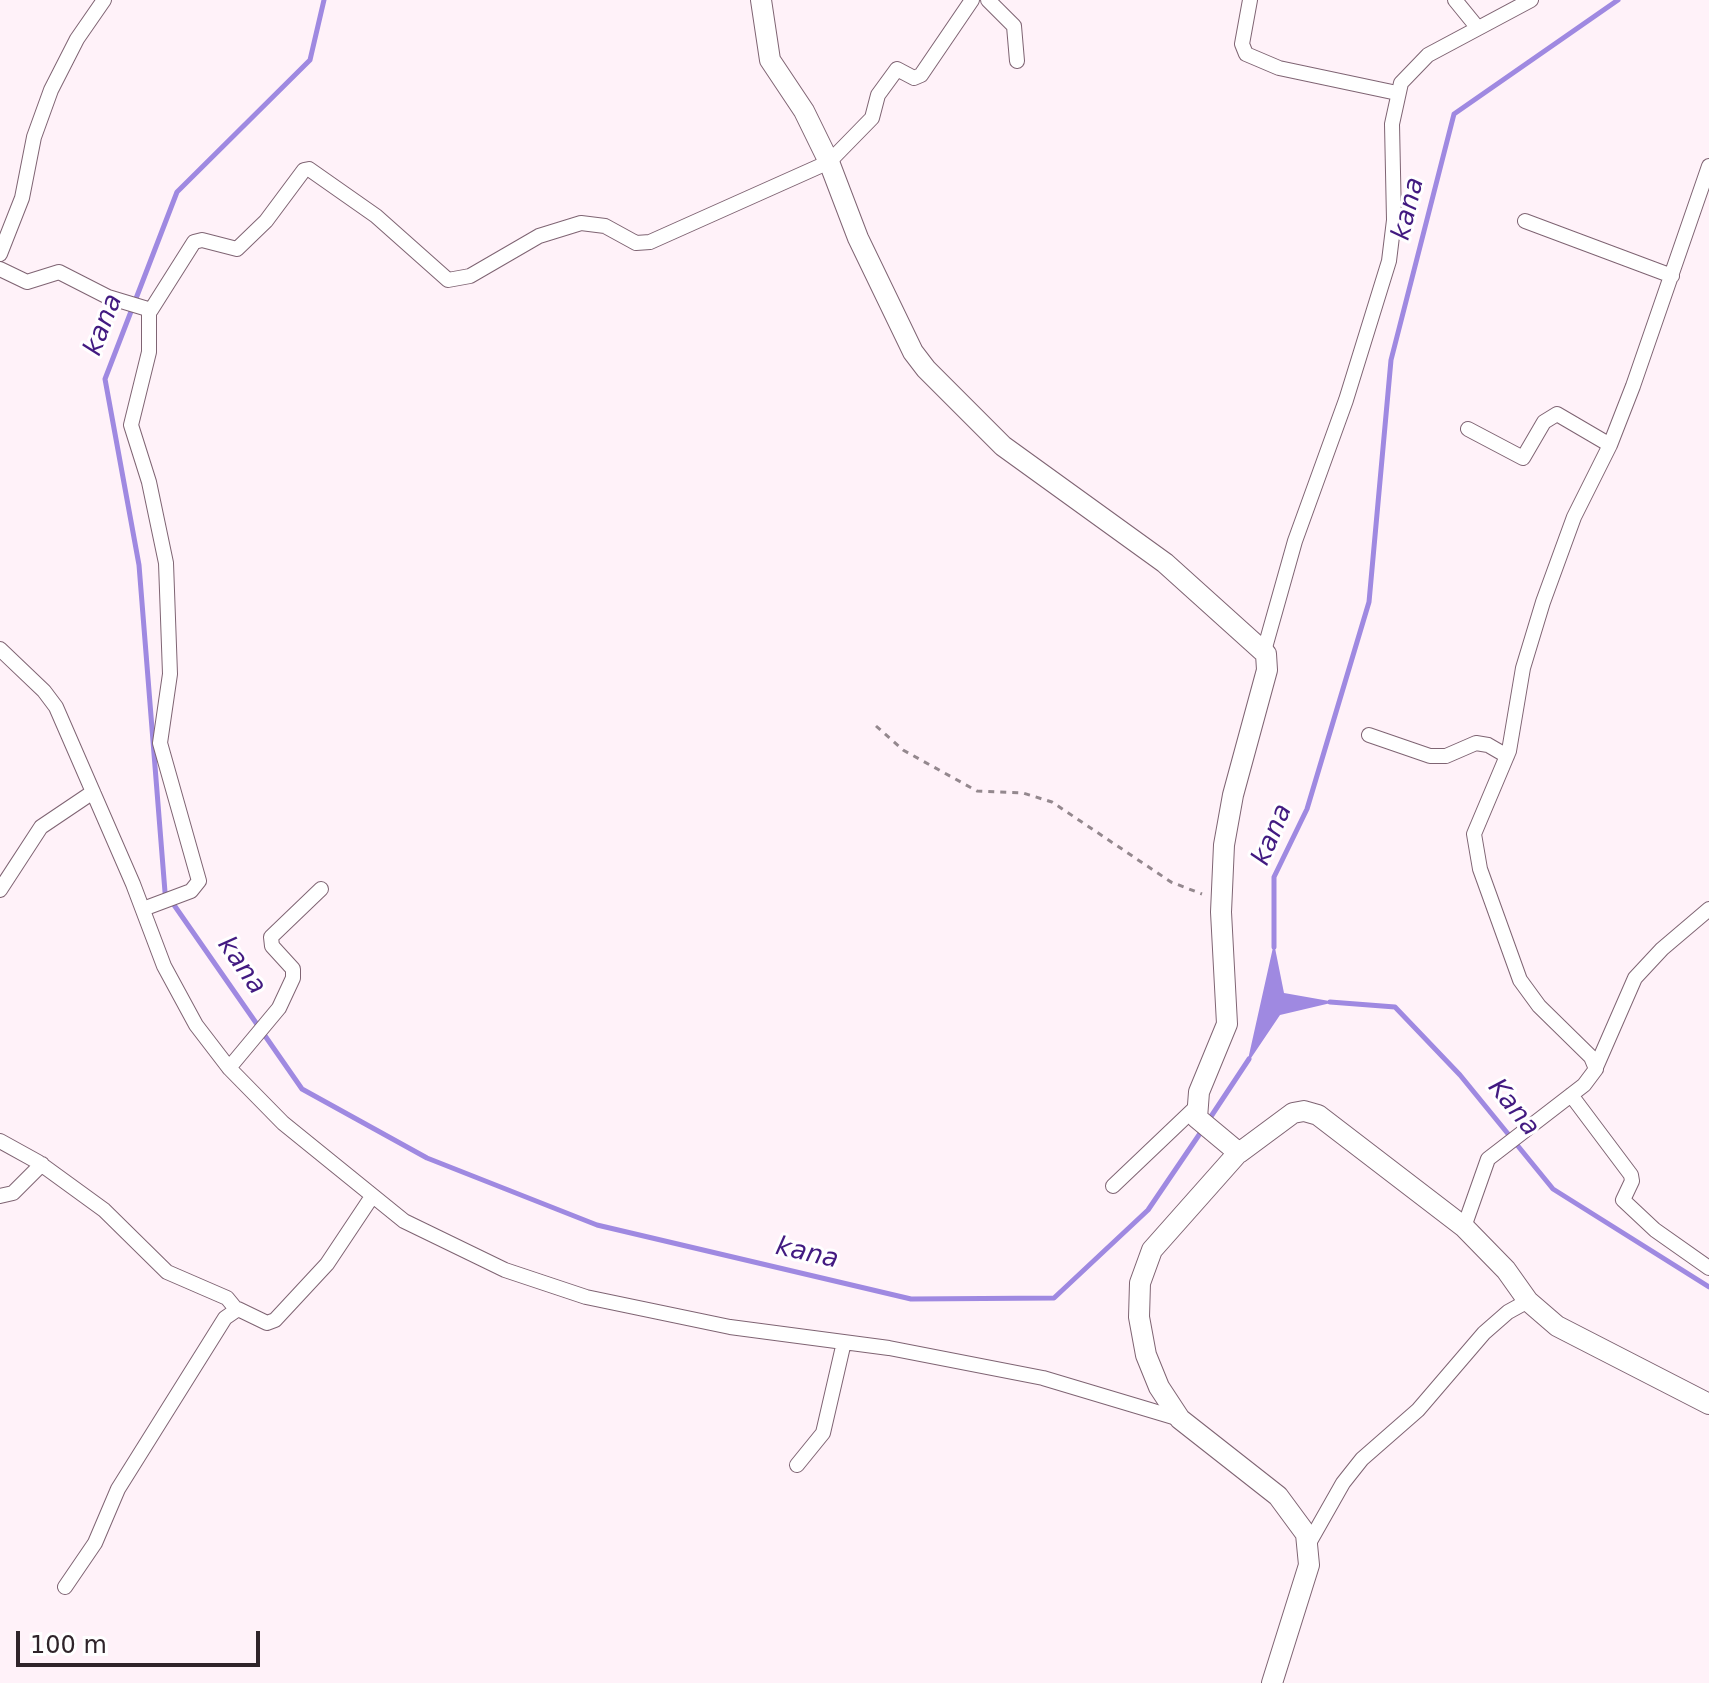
<!DOCTYPE html>
<style>
body{margin:0}
#map{position:relative;width:1709px;height:1683px;overflow:hidden;background:#fff2f9;font-family:"DejaVu Sans",sans-serif}
canvas{display:block}
.scale{position:absolute;left:16px;top:1631px;width:244px;height:36px;box-sizing:border-box;border:4px solid #2f242a;border-top:0;padding-left:10px;font-size:24px;line-height:28px;white-space:nowrap;color:#2f242a;-webkit-text-stroke:6px #fff;paint-order:stroke}
</style>
<div id="map">
<canvas width="1709" height="1683"></canvas>
<div class="scale">100 m</div>
</div>
<script>
const g = document.querySelector('canvas').getContext('2d');
g.lineJoin = 'round';
function fillPath(path, color) { g.fillStyle = color; g.fill(path, 'evenodd'); }
const poly = rows => new Path2D(rows.map(r => 'M' + r).join(''));
function stroke(path, color, width, dash) { g.strokeStyle = color; g.lineWidth = width; g.lineCap = dash ? 'butt' : 'round'; g.setLineDash(dash || []); g.stroke(path); }
function drawText(font, color, halo, rows, align = 'center') {
  g.font = font + ' "DejaVu Sans",sans-serif'; g.lineWidth = 6; g.setLineDash([]); g.textBaseline = 'middle'; g.strokeStyle = halo; g.fillStyle = color; for (const [text, x, y, turn = 0] of rows) {
    g.save(); g.translate(x, y); g.rotate((+turn || 0) * Math.PI / 180); g.textAlign = isNaN(turn) ? turn : align; if (halo) g.strokeText(text, 0, 0); g.fillText(text, 0, 0); g.restore();
  }
}
const water = poly([
 [1274,943,1284,993,1335,1002,1280,1015,1247,1064]
]);
const stream = poly([
 [324,0,310,60,177,192,105,379,139,565,165,892,302,1089,427,1158,597,1225,911,1299,1054,1298,1148,1210,1203,1129],
 [1274,947,1274,877,1307,809,1369,602,1391,360,1454,114,1618,0],
 [1330,1002,1395,1007,1460,1075,1553,1189,1709,1287],
 [1208,1121,1249,1059]
]);
const path = poly([
 [876,726,903,750,977,791,1023,793,1052,802,1171,882,1202,894]
]);
const street = poly([
 [988,0,1014,26,1017,61],
 [1250,0,1242,44,1246,54,1279,68,1397,93],
 [1455,0,1477,27],
 [1525,221,1672,276],
 [0,254,22,198,34,137,51,90,77,39,104,0],
 [0,269,27,282,59,272,108,297,151,310,194,242,202,240,237,249,266,221,304,170,309,169,376,216,448,280,470,276,539,236,581,223,605,226,636,243,650,242,829,162,872,118,878,95,897,69,914,78,921,75,972,0],
 [1468,429,1523,458,1544,422,1557,414,1610,445],
 [0,649,44,691,56,707,133,884,164,966,196,1025,229,1068,283,1123,404,1221,505,1270,586,1297,730,1327,889,1348,1043,1378,1180,1419],
 [1264,651,1295,541,1346,400,1389,261,1394,220,1392,124,1401,83,1428,55,1531,0],
 [1369,735,1430,756,1446,756,1476,743,1488,745,1507,756],
 [0,890,41,827,93,792],
 [143,909,191,891,199,881,160,743,170,674,166,563,149,482,131,425,149,352,149,310],
 [1597,1065,1635,978,1662,949,1709,909],
 [229,1068,279,1008,293,978,293,969,272,946,271,937,321,889],
 [1571,1095,1631,1175,1632,1181,1623,1200,1655,1230,1709,1268],
 [0,1141,38,1162,104,1210,167,1272,227,1298,236,1309],
 [1113,1186,1196,1107],
 [0,1196,13,1193,42,1164],
 [1464,1227,1488,1159,1584,1085,1596,1069,1591,1057,1539,1006,1520,980,1480,869,1474,834,1509,751,1523,668,1543,602,1574,517,1610,445,1633,386,1709,166],
 [797,1465,823,1433,844,1342],
 [1309,1543,1343,1483,1362,1459,1418,1410,1484,1333,1508,1312,1528,1301],
 [65,1587,95,1543,118,1489,225,1318,238,1309,267,1323,275,1320,327,1264,371,1198]
]);
const secondary = poly([
 [761,0,770,60,804,111,829,162,858,238,913,352,926,369,1003,446,1165,563,1266,654,1267,670,1233,795,1224,845,1221,912,1227,1024,1199,1092,1197,1118,1239,1153,1293,1113,1304,1111,1318,1115,1464,1227,1506,1270,1528,1301,1557,1326,1709,1404],
 [1238,1153,1152,1250,1140,1283,1139,1317,1146,1355,1159,1387,1180,1419,1278,1496,1306,1534,1309,1565,1272,1683]
]);
const waterNames = [
 ["kana",1409,209,-76],
 ["kana",104,325,-69],
 ["kana",1273,835,-67],
 ["kana",241,966,55],
 ["Kana",1513,1108,51],
 ["kana",807,1254,13]
];
fillPath(water, '#9f89e1');
stroke(stream, '#9f89e1', 5);
stroke(street, '#7f6473', 16);
stroke(secondary, '#7f6473', 22);
stroke(path, '#94888e', 3, [6, 6]);
stroke(street, '#fff', 14);
stroke(secondary, '#fff', 20);
drawText('italic 26px', '#421a81', '#fff', waterNames);
</script>
